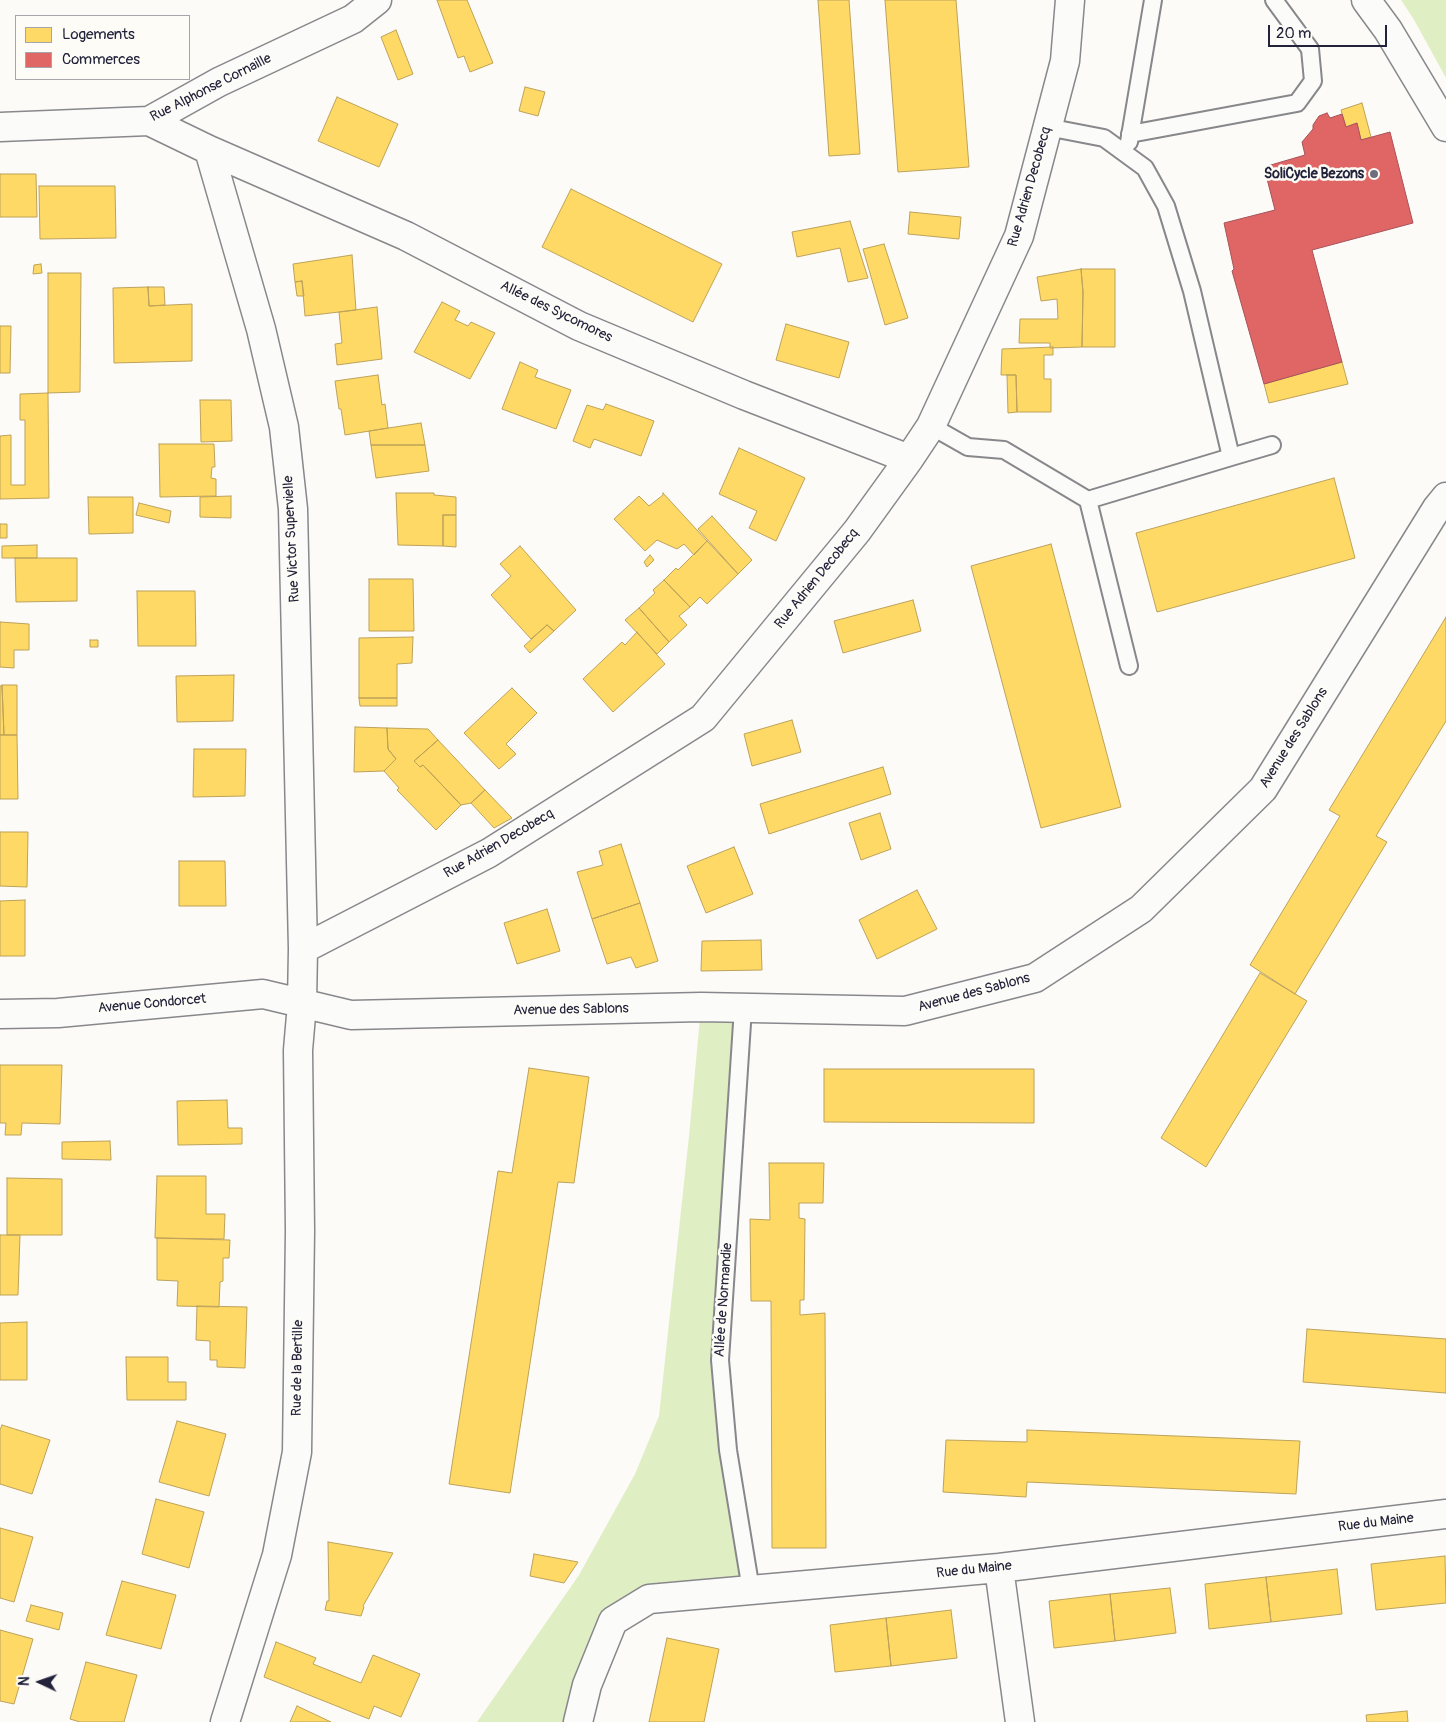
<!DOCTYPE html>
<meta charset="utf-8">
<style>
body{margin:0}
#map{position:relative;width:1446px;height:1722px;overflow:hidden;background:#fcfbf8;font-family:Pangolin,sans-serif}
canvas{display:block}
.legend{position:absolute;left:15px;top:15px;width:175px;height:65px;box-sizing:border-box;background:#fdfcf7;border:1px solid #a5a5ac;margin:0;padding:6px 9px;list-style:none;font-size:15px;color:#22223b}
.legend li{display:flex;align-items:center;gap:10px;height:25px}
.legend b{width:25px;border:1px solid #a5a5ac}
.north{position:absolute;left:15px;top:1657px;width:50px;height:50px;-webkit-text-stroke:4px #fdfcf7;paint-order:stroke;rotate:273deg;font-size:14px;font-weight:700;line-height:20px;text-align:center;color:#22223b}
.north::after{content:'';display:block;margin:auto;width:18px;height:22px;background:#22223b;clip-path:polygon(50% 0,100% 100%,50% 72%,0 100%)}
.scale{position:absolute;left:1268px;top:25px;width:119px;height:22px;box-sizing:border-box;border:2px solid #22223b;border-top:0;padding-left:6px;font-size:15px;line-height:18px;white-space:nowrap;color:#22223b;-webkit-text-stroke:4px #fdfcf7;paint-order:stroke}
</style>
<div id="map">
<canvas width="1446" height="1722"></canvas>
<ul class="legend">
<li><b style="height:14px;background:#ffd966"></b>Logements</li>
<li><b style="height:14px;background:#e06666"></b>Commerces</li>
</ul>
<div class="north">N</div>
<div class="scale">20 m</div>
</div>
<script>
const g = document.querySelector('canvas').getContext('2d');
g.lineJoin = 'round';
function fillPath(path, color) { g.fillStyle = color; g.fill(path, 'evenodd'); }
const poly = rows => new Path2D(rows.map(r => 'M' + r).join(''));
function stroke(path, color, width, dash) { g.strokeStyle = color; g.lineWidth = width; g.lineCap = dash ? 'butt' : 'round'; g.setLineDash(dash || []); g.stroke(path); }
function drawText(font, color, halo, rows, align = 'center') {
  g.font = font + ' Pangolin,sans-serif'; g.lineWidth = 5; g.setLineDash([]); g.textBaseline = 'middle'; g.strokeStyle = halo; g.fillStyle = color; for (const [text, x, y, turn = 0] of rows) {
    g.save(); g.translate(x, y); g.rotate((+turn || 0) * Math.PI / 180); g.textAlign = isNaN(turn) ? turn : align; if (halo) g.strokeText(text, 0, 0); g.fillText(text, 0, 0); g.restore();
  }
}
const green = poly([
 [1401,0,1446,0,1446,78,1413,18],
 [701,1007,743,1008,720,1360,751,1590,613,1620,578,1722,477,1722,579,1575,635,1474,659,1416,689,1136]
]);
const homes = poly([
 [437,0,467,0,493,63,470,72,464,56,458,58,437,0],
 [818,0,849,0,860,154,829,156,818,0],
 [885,0,956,0,969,167,898,172,885,0],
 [396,30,413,74,398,80,381,37,396,30],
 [525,87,545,92,538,116,519,111,525,87],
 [337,97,398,124,379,167,318,141,337,97],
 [1362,103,1371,137,1361,140,1357,123,1346,127,1341,110,1362,103],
 [0,174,36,174,37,217,0,217,0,174],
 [39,186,115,186,116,238,40,239,39,186],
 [571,189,722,264,693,322,542,247,571,189],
 [910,212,961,217,959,239,908,234,910,212],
 [850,221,868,278,848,282,840,248,797,257,792,232,850,221],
 [884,244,908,318,885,325,863,249,884,244],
 [352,255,356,310,305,316,302,281,295,282,293,264,352,255],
 [41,264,42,273,33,274,34,265,41,264],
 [1081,269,1083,292,1082,347,1050,348,1050,343,1019,343,1020,319,1058,319,1057,299,1041,301,1037,277,1081,269],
 [1081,269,1115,269,1115,347,1082,347,1083,292,1081,269],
 [48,273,81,273,80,392,48,393,48,273],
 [302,281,304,296,297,296,295,282,302,281],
 [148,287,149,306,192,304,192,361,114,363,113,288,148,287],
 [148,287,164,287,165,305,149,306,148,287],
 [442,302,460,311,455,320,468,326,471,322,495,333,470,379,414,352,442,302],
 [377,307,382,359,337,365,335,344,342,343,339,312,377,307],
 [786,324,849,342,839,378,776,360,786,324],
 [0,326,11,326,10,373,0,373,0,326],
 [1053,347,1053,355,1044,355,1044,379,1051,379,1051,412,1017,412,1016,375,1001,375,1002,349,1053,347],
 [520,362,538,370,535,377,571,390,556,429,502,409,520,362],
 [1342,362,1348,384,1269,403,1264,384,1342,362],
 [378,375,382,405,385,404,388,428,345,435,341,409,339,409,335,381,378,375],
 [1007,375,1016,375,1017,412,1008,413,1007,375],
 [48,393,49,498,0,499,0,436,11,435,11,485,25,485,25,420,20,420,20,394,48,393],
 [200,400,231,400,232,441,201,442,200,400],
 [606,404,654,421,641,456,594,439,590,448,573,441,587,405,603,410,606,404],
 [421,423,425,445,371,445,369,431,421,423],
 [159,444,214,444,215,467,212,467,211,478,216,479,216,496,160,497,159,444],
 [371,445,425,445,429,471,376,478,371,445],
 [739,448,805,478,776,541,749,528,757,511,719,494,739,448],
 [1334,478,1355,558,1157,612,1136,533,1334,478],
 [396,493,434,493,434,495,456,497,456,515,443,515,443,546,398,545,396,493],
 [663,493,707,541,694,555,684,544,677,549,657,540,645,551,614,519,639,496,649,506,663,495,663,493],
 [231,496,231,518,200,517,200,497,231,496],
 [88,497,133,497,133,533,89,534,88,497],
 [139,503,171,511,169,523,136,515,139,503],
 [443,515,456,515,456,547,443,546,443,515],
 [712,516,752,560,738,574,698,529,712,516],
 [0,524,7,524,7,538,0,538,0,524],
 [707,541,738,574,707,604,700,597,690,607,664,580,676,568,678,570,707,541],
 [1051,544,1121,807,1041,828,971,566,1051,544],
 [37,545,37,558,2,558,2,546,37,545],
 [520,546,576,610,554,631,547,625,531,639,491,595,511,576,500,564,520,546],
 [650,555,654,560,647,567,644,562,650,555],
 [15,558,77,558,77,601,16,602,15,558],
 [369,579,413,579,414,631,369,631,369,579],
 [664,580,690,607,679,616,687,625,669,642,639,608,655,593,653,590,664,580],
 [137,591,195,591,196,646,138,646,137,591],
 [913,600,921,631,843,653,834,621,913,600],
 [639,608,669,642,657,654,625,620,639,608],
 [1446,617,1446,721,1376,836,1387,842,1295,994,1250,965,1340,816,1329,810,1446,617],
 [0,622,29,624,29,650,14,650,14,668,0,667,0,622],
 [547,625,554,631,530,653,524,646,547,625],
 [637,632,665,664,613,712,583,679,622,642,625,645,637,632],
 [413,637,412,663,397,664,397,698,359,698,359,638,413,637],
 [90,640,98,640,98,647,90,647,90,640],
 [234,675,233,721,177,722,176,676,234,675],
 [2,685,17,685,17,735,4,735,2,685],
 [0,686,2,686,4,735,0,735,0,686],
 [512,688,537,713,506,744,516,754,499,769,464,733,512,688],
 [359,698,397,698,397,706,360,706,359,698],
 [792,720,801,752,752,766,744,734,792,720],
 [355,727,387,728,388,749,396,759,384,771,354,772,355,727],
 [387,728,428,729,438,740,414,761,420,767,423,765,461,805,436,830,397,790,399,788,384,771,396,759,388,749,387,728],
 [0,735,17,735,18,799,0,799,0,735],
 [438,740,485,790,471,803,461,805,423,765,420,767,414,761,438,740],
 [194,749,246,749,245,796,193,797,194,749],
 [883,767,891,794,769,834,760,804,883,767],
 [485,790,512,818,494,828,471,803,485,790],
 [880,813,891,849,861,860,849,823,880,813],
 [0,832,28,832,27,887,0,886,0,832],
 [621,844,640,903,592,919,577,872,603,865,599,851,621,844],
 [734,847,753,894,706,913,687,866,734,847],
 [179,861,225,861,226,906,179,906,179,861],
 [917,890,937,929,877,959,859,920,917,890],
 [25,900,25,956,0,956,0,901,25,900],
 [640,903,658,961,636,968,631,957,607,964,592,919,640,903],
 [547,909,560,951,517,964,504,923,547,909],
 [761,940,762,970,701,971,702,941,761,940],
 [1260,973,1307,1001,1206,1167,1161,1138,1260,973],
 [0,1065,62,1065,60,1124,22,1123,21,1135,5,1135,6,1123,0,1123,0,1065],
 [529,1068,589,1077,574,1183,558,1182,510,1493,449,1484,498,1171,512,1173,529,1068],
 [824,1069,1034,1069,1034,1123,824,1122,824,1069],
 [227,1100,228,1128,242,1128,242,1144,178,1145,177,1101,227,1100],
 [110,1141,111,1160,62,1159,62,1142,110,1141],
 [769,1163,824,1163,823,1203,799,1203,799,1218,805,1219,804,1300,800,1300,800,1315,825,1313,826,1548,772,1548,771,1301,751,1301,750,1219,770,1220,769,1163],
 [157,1176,206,1176,206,1214,225,1214,224,1239,155,1238,157,1176],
 [7,1178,62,1179,62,1235,7,1235,7,1178],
 [0,1235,20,1235,18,1295,0,1295,0,1235],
 [157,1238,230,1240,229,1258,223,1258,223,1281,220,1282,219,1307,177,1306,178,1281,157,1280,157,1238],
 [197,1306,247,1307,245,1368,217,1367,217,1360,210,1360,210,1341,196,1340,197,1306],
 [27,1322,27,1380,0,1380,0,1323,27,1322],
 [1307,1329,1446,1339,1446,1393,1303,1382,1307,1329],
 [126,1357,168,1357,168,1382,186,1382,186,1400,127,1400,126,1357],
 [177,1421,226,1434,209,1496,159,1482,177,1421],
 [2,1425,50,1440,32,1494,0,1484,0,1430,2,1425],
 [1027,1430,1300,1441,1296,1494,1027,1482,1026,1497,943,1492,946,1440,1027,1442,1027,1430],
 [156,1499,204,1512,189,1568,142,1554,156,1499],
 [0,1528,33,1537,14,1602,0,1598,0,1528],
 [328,1542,393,1553,363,1606,364,1607,361,1616,325,1610,327,1601,329,1601,328,1542],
 [534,1554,578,1562,564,1583,530,1576,534,1554],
 [1445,1556,1446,1603,1376,1610,1371,1564,1445,1556],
 [1337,1569,1342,1614,1271,1622,1266,1577,1337,1569],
 [1266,1577,1271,1622,1209,1629,1205,1584,1266,1577],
 [122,1581,176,1595,161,1649,106,1635,122,1581],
 [1170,1588,1176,1633,1115,1641,1110,1594,1170,1588],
 [1110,1594,1115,1641,1054,1648,1049,1601,1110,1594],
 [31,1605,63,1613,59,1630,26,1621,31,1605],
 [951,1610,957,1658,891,1666,886,1618,951,1610],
 [886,1618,891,1666,835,1672,830,1625,886,1618],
 [0,1630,33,1639,14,1704,0,1701,0,1630],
 [667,1638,719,1649,704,1722,649,1722,667,1638],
 [276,1642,316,1658,313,1664,361,1683,373,1655,420,1674,401,1717,374,1706,369,1719,264,1677,276,1642],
 [86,1662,137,1675,124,1722,80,1722,70,1719,86,1662],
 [297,1706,331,1722,290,1722,297,1706],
 [1407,1711,1408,1722,1367,1722,1366,1715,1407,1711]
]);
const shops = poly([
 [1327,113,1330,118,1342,114,1346,127,1357,123,1361,140,1390,132,1413,223,1312,250,1342,362,1264,384,1232,271,1234,269,1224,223,1275,210,1264,167,1305,155,1302,142,1313,129,1313,125,1319,116,1327,113]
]);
const service = poly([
 [1130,134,1297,103,1313,81,1310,49,1274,0],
 [1129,142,1153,0],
 [931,426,968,447,1004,450,1088,500,1231,457,1192,291,1166,206,1145,168,1104,138,1047,127],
 [1231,457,1272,445],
 [1088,500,1129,666],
 [743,1008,720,1360,728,1450,751,1590]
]);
const minor = poly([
 [1366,0,1388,30,1446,127],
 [149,121,209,150,261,329,284,427,293,509,303,949,302,1004,298,1050,300,1231,297,1452,277,1555,225,1722],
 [0,127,149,121,219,82,353,19,377,0],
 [209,150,406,236,579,326,744,395,909,459],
 [303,949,489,853,703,718,857,531,909,459,931,426,1019,236,1065,61,1070,0],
 [0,1014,58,1013,263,994,351,1015,701,1007,905,1011,1035,978,1141,909,1263,789,1437,508,1446,497],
 [999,1568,1020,1722],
 [578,1722,587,1685,613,1621,649,1599,999,1568,1446,1514]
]);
const markers = [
 [1374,174,5,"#6e6e7d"]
];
const streetNames = [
 ["Rue Alphonse Cornaille",211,88,-27],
 ["Rue Adrien Decobecq",1030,187,-74],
 ["Allée des Sycomores",556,312,26],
 ["Rue Victor Supervielle",292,539,-93],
 ["Rue Adrien Decobecq",817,579,-51],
 ["Avenue des Sablons",1294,738,-58],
 ["Rue Adrien Decobecq",499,844,-30],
 ["Avenue des Sablons",974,993,-15],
 ["Avenue Condorcet",152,1004,-5],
 ["Avenue des Sablons",571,1010,-1],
 ["Allée de Normandie",724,1300,-86],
 ["Rue de la Bertille",298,1368,-89],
 ["Rue du Maine",1376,1523,-7],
 ["Rue du Maine",974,1570,-6]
];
const poiNames = [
 ["SoliCycle Bezons",1364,174]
];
fillPath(green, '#e0eec4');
fillPath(homes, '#ffd966');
stroke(homes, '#bda259', 1);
fillPath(shops, '#e06666');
stroke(shops, '#a75259', 1);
stroke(service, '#88888c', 20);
stroke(minor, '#88888c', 31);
stroke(service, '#fbfbf9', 16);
stroke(minor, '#fbfbf9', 28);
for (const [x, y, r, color] of markers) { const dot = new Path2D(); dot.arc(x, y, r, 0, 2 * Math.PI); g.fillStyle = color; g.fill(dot); stroke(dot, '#fdfcf7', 2); }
drawText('14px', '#22223b', '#fdfcf7', streetNames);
drawText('bold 14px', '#22223b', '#fdfcf7', poiNames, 'right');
</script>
